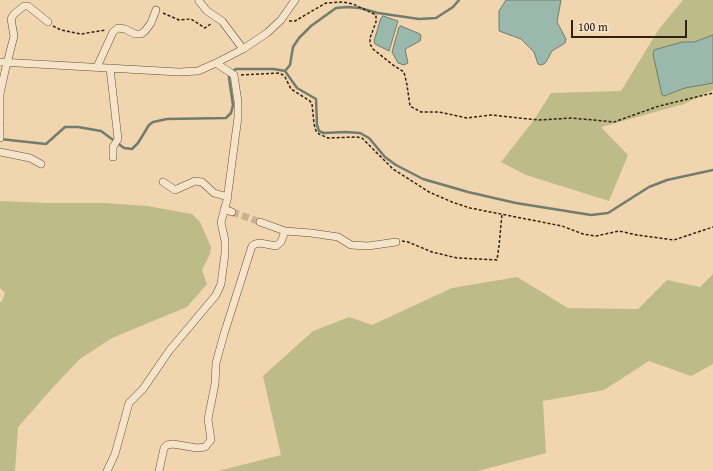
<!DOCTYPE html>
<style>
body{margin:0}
#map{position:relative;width:713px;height:471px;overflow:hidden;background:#f1d5ae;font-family:"Gentium Book Plus",serif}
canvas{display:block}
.scale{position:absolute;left:571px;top:20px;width:116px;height:18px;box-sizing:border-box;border:2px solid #352113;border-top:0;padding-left:5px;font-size:12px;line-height:14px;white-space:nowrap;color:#352113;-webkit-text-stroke:3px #f6e4ca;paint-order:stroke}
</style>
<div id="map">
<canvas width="713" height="471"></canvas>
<div class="scale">100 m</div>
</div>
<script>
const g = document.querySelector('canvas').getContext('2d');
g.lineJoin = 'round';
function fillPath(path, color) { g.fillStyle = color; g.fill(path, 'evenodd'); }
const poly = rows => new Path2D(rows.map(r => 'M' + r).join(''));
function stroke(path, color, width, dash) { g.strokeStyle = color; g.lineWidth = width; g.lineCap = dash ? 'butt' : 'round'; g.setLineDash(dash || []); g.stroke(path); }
const green = poly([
 [683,0,713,0,713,90,684,104,601,127,628,155,609,201,526,175,501,162,534,120,551,93,621,91,659,29],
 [0,201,46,203,104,203,147,206,192,214,200,222,211,247,210,254,202,270,207,284,187,307,112,338,80,359,57,383,18,427,15,471,0,471,0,302,2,301,5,293,0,288],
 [713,274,713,364,691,376,649,361,604,390,543,401,546,453,478,471,218,471,281,455,263,376,313,331,349,317,372,325,452,288,517,277,568,308,638,309,667,280,700,287]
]);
const water = poly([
 [506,0,561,0,557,22,566,39,565,43,552,51,546,62,544,64,540,65,538,64,534,52,521,39,499,31,499,11,506,0],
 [383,16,398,21,389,51,375,44,374,41,381,18,383,16],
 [401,26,420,34,421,36,420,41,405,49,408,63,404,65,398,63,392,52,399,27,401,26],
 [713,35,713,83,685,88,664,96,662,95,653,54,654,50,682,42,694,42,713,35]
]);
const stream = poly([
 [285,71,290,65,293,47,299,38,311,26,336,8,347,7,360,8,378,13,419,19,436,18,453,7,459,0],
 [0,139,46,144,65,127,78,127,101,131,124,148,132,149,138,143,149,125,153,122,167,119,226,118,231,113,233,105,229,78,229,74,236,69,274,69,285,71,297,88,316,99,317,125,319,131,324,133,345,132,360,133,369,138,385,157,396,165,423,179,468,192,516,203,591,215,608,213,649,187,667,180,713,170]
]);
const streetTunnel = poly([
 [232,212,260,222]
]);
const path = poly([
 [163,13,179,20,191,19,205,28,212,23],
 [289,21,295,21,326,3,343,2,353,4,376,15,376,22,370,38,370,44,373,49,393,65,404,72,407,85,410,106,421,112,439,112,467,118,491,115,539,120,572,118,614,122,659,106,713,93],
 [53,26,61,30,81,34,106,30],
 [241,75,279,73,283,75,285,77,291,89,310,101,312,104,314,124,316,131,319,134,328,138,356,137,362,138,393,169,429,192,452,202,470,208,562,226,583,234,596,236,619,231,637,235,674,240,713,227],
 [402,241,408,242,432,252,457,258,497,260,499,246,502,214]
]);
const street = poly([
 [199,1,207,11,222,21,243,49],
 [0,62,179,72,198,71,216,63,243,49,267,33,281,20,295,0],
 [97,67,113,32,118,28,125,29,135,34,141,34,145,31,151,23,156,10],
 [110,68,118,139,113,147,113,157],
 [0,123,0,94,5,71,14,36,11,19,14,14,24,6,28,6,48,22],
 [0,126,0,138],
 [0,152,30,158,41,164],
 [163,182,175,190,195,181,202,182,214,193,228,197],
 [224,209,232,212],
 [260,222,285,231,311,233,338,237,351,245,368,246,396,242],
 [107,471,115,454,129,403,143,389,169,351,216,295,221,284,225,253,225,241,221,222,227,200,238,117,238,102,234,75,216,63],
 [159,471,164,448,167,445,173,444,197,448,205,447,211,440,208,419,215,384,216,363,224,334,252,246,255,244,260,243,276,246,281,242,285,231]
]);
fillPath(green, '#bdbc88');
fillPath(water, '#9bb8ad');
stroke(water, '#727c6f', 1);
stroke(stream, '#727c6f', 2.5);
stroke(streetTunnel, '#cbb18f', 7, [7, 3.5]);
stroke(street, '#644e3a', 8);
stroke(path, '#352113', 1.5, [3, 2]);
stroke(street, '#f6e4ca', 7);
</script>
